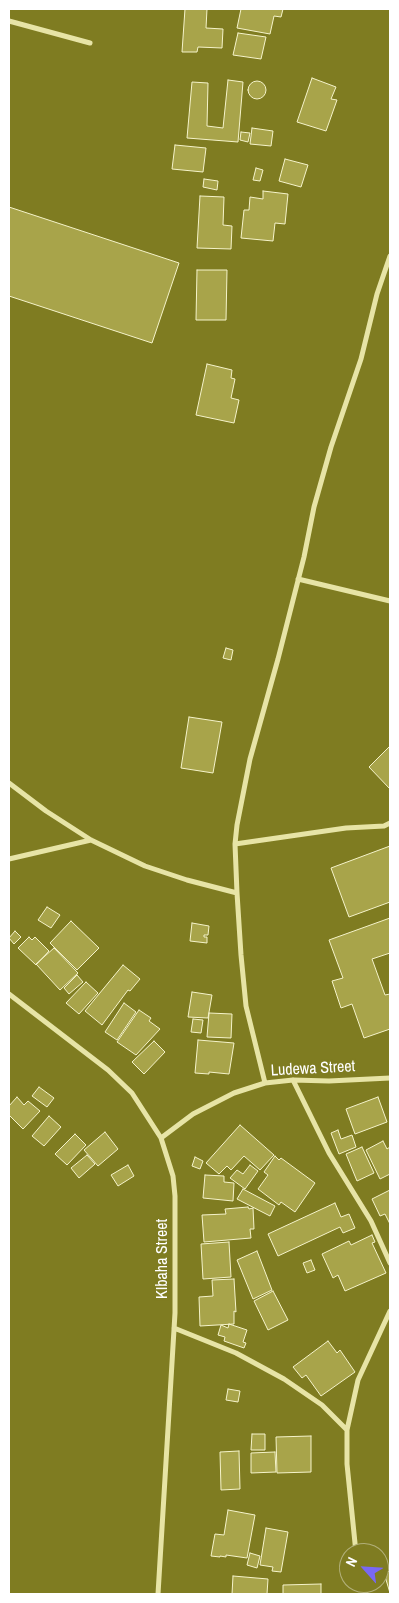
<!DOCTYPE html>
<style>
body{margin:0}
#map{position:relative;width:399px;height:1603px;overflow:hidden;background:#7f7c21;font-family:"Archivo Narrow",sans-serif}
canvas{display:block}
.frame{position:absolute;inset:0;border:10px solid #fff;pointer-events:none}
.north{position:absolute;left:339px;top:1543px;width:50px;height:50px;box-sizing:border-box;background:#7f7c21;border:1px solid #b2b07a;border-radius:50%;rotate:296deg;font-size:14px;font-weight:700;line-height:20px;text-align:center;color:#fff}
.north::after{content:'';display:block;margin:auto;width:18px;height:22px;background:#7968f3;clip-path:polygon(50% 0,100% 100%,50% 72%,0 100%)}
</style>
<div id="map">
<canvas width="399" height="1603"></canvas>
<div class="frame"></div>
<div class="north">N</div>
</div>
<script>
const g = document.querySelector('canvas').getContext('2d');
g.lineJoin = 'round';
function fillPath(path, color) { g.fillStyle = color; g.fill(path, 'evenodd'); }
const poly = rows => new Path2D(rows.map(r => 'M' + r).join(''));
function stroke(path, color, width, dash) { g.strokeStyle = color; g.lineWidth = width; g.lineCap = dash ? 'butt' : 'round'; g.setLineDash(dash || []); g.stroke(path); }
function drawText(font, color, halo, rows, align = 'center') {
  g.font = font + ' "Archivo Narrow",sans-serif'; g.lineWidth = 5; g.setLineDash([]); g.textBaseline = 'middle'; g.strokeStyle = halo; g.fillStyle = color; for (const [text, x, y, turn = 0] of rows) {
    g.save(); g.translate(x, y); g.rotate((+turn || 0) * Math.PI / 180); g.textAlign = isNaN(turn) ? turn : align; if (halo) g.strokeText(text, 0, 0); g.fillText(text, 0, 0); g.restore();
  }
}
const building = poly([
 [185,9,207,9,206,28,223,29,222,48,198,47,197,52,182,52,185,9],
 [241,9,283,9,281,17,274,16,270,34,237,28,241,9],
 [238,33,266,37,261,59,233,55,238,33],
 [312,78,336,87,331,99,337,100,326,131,297,122,312,78],
 [228,80,243,82,238,142,187,138,192,82,208,83,207,126,223,128,228,80],
 '248 90a9 9 0 1 1 18 0a9 9 0 1 1-18 0Z',
 [252,128,273,131,271,146,250,144,252,128],
 [241,132,250,133,248,142,240,140,241,132],
 [175,145,206,148,203,172,172,169,175,145],
 [285,159,308,165,301,187,279,181,285,159],
 [256,168,263,170,260,181,253,180,256,168],
 [204,179,218,181,217,190,203,187,204,179],
 [263,191,288,194,285,224,275,223,273,241,241,238,244,210,249,210,250,197,263,199,263,191],
 [200,196,224,197,223,225,232,226,231,249,197,248,200,196],
 [9,207,179,263,152,343,9,296,9,207],
 [197,270,227,270,226,320,196,320,197,270],
 [207,364,232,370,231,378,235,379,231,398,239,400,234,423,196,415,207,364],
 [226,648,233,650,231,660,223,658,226,648],
 [189,717,222,722,213,773,181,768,189,717],
 [390,746,390,789,369,767,390,746],
 [390,846,390,902,349,917,331,868,390,846],
 [47,907,60,915,51,928,38,920,47,907],
 [390,918,390,953,372,959,385,995,390,994,390,1029,364,1038,352,1004,341,1008,332,981,343,978,329,940,390,918],
 [71,921,99,948,77,970,50,943,71,921],
 [192,923,209,926,208,935,204,935,204,937,207,937,207,943,190,941,192,923],
 [15,931,21,937,14,944,9,938,15,931],
 [29,937,32,940,35,937,49,951,36,965,18,948,29,937],
 [54,948,78,973,60,990,36,964,54,948],
 [123,965,140,979,130,991,128,990,102,1025,85,1011,123,965],
 [77,975,83,982,69,994,64,988,77,975],
 [86,982,98,993,79,1014,66,1003,86,982],
 [192,992,212,995,208,1018,188,1017,192,992],
 [124,1003,136,1012,117,1040,105,1032,124,1003],
 [139,1010,151,1018,149,1021,160,1029,136,1055,117,1042,139,1010],
 [209,1013,232,1014,231,1038,207,1037,209,1013],
 [193,1019,203,1020,201,1033,191,1032,193,1019],
 [198,1040,234,1043,229,1074,209,1072,209,1074,195,1073,198,1040],
 [154,1041,165,1052,144,1074,132,1062,154,1041],
 [39,1087,54,1098,47,1107,32,1096,39,1087],
 [17,1097,24,1105,28,1101,40,1111,23,1129,9,1115,9,1106,17,1097],
 [378,1097,387,1122,355,1134,346,1109,378,1097],
 [49,1116,61,1127,44,1146,32,1136,49,1116],
 [240,1125,274,1155,260,1170,244,1156,231,1170,227,1166,219,1174,206,1163,240,1125],
 [338,1130,341,1139,352,1135,356,1147,339,1154,331,1133,338,1130],
 [105,1132,118,1149,98,1166,84,1150,105,1132],
 [75,1134,86,1145,67,1165,55,1154,75,1134],
 [383,1141,387,1149,390,1147,390,1174,380,1179,366,1150,383,1141],
 [362,1147,374,1173,357,1181,346,1154,362,1147],
 [87,1155,95,1164,79,1178,71,1168,87,1155],
 [275,1156,279,1160,281,1158,315,1183,295,1212,281,1202,279,1205,258,1189,268,1175,264,1172,275,1156],
 [195,1157,203,1161,200,1169,192,1166,195,1157],
 [128,1165,134,1176,118,1186,111,1175,128,1165],
 [250,1165,258,1171,245,1189,230,1178,237,1170,243,1174,250,1165],
 [205,1175,224,1176,224,1182,234,1183,233,1201,203,1198,205,1175],
 [243,1189,275,1206,270,1216,237,1199,243,1189],
 [390,1190,390,1224,385,1214,380,1216,372,1199,390,1190],
 [335,1203,341,1217,349,1214,355,1228,343,1233,340,1227,278,1256,268,1234,335,1203],
 [248,1207,249,1209,253,1208,254,1229,250,1229,251,1238,204,1242,202,1215,226,1214,225,1209,248,1207],
 [372,1235,375,1242,372,1243,386,1273,345,1291,338,1275,333,1278,322,1254,349,1241,351,1245,372,1235],
 [229,1242,231,1277,203,1279,201,1244,229,1242],
 [257,1251,272,1290,253,1299,237,1260,257,1251],
 [311,1260,315,1270,307,1273,303,1263,311,1260],
 [234,1279,236,1312,234,1311,234,1324,200,1326,199,1297,213,1296,212,1280,234,1279],
 [273,1291,288,1320,268,1330,254,1301,273,1291],
 [229,1324,247,1330,243,1342,246,1343,244,1348,224,1341,225,1337,218,1335,221,1325,228,1328,229,1324],
 [328,1341,337,1353,340,1350,355,1372,321,1396,306,1375,302,1378,293,1367,328,1341],
 [228,1389,240,1391,238,1402,226,1400,228,1389],
 [252,1434,265,1434,265,1450,251,1450,252,1434],
 [311,1436,311,1472,277,1473,276,1437,311,1436],
 [239,1451,240,1489,221,1490,220,1452,239,1451],
 [275,1452,276,1472,251,1473,251,1453,275,1452],
 [228,1510,255,1515,247,1558,226,1555,226,1557,220,1556,220,1557,211,1556,215,1534,224,1535,228,1510],
 [266,1528,288,1532,281,1572,272,1571,273,1567,260,1565,266,1528],
 [250,1553,260,1556,257,1568,247,1565,250,1553],
 [390,1571,390,1593,384,1573,390,1571],
 [233,1576,268,1579,267,1594,232,1594,233,1576],
 [321,1584,321,1594,283,1594,283,1585,321,1584]
]);
const minor = poly([
 [9,21,90,43],
 [298,579,390,601],
 [9,783,46,811,91,840,145,866,187,880,237,893],
 [235,844,346,828,384,826,390,823],
 [9,859,91,840],
 [9,994,108,1070,132,1093,161,1138,173,1176,175,1196,175,1313,158,1594],
 [293,1080,329,1153,371,1221,390,1263],
 [265,1083,246,1006,241,955,237,893,235,844,237,825,250,759,278,659,304,557,314,507,331,447,361,359,377,294,390,256],
 [161,1138,193,1114,234,1093,265,1083,293,1080,329,1081,390,1078],
 [174,1328,236,1353,284,1379,322,1405,347,1430],
 [356,1553,347,1464,347,1430,358,1380,390,1311],
 [363,1583,366,1594]
]);
const streetNames = [
 ["Ludewa Street",313,1069,-3],
 ["KIbaha Street",163,1259,-90]
];
fillPath(building, '#a8a44a');
stroke(building, '#f5f3ca', 1);
stroke(minor, '#e7e4a6', 5);
drawText('16px', '#fff', '#7f7c21', streetNames);
</script>
